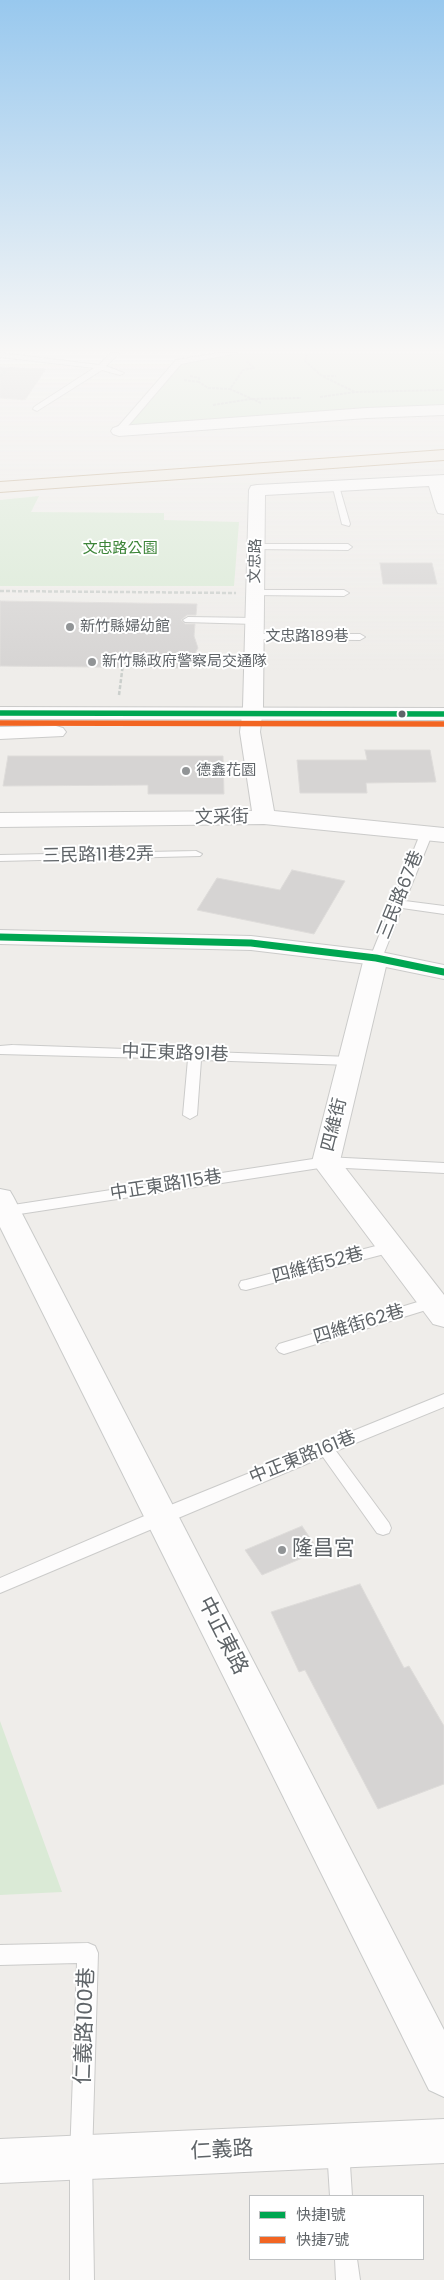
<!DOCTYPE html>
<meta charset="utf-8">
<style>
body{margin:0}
#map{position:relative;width:444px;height:2280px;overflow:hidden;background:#efedea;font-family:Poppins,"Noto Sans TC",sans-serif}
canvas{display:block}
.legend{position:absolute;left:249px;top:2195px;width:175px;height:65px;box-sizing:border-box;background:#fff;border:1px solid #bfc1c3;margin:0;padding:6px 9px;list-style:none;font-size:15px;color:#5f6468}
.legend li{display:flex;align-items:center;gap:10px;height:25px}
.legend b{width:25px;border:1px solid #bfc1c3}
</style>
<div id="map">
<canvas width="444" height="2280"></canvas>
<ul class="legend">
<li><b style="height:6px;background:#00a651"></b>快捷1號</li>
<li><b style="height:6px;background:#f26522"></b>快捷7號</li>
</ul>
</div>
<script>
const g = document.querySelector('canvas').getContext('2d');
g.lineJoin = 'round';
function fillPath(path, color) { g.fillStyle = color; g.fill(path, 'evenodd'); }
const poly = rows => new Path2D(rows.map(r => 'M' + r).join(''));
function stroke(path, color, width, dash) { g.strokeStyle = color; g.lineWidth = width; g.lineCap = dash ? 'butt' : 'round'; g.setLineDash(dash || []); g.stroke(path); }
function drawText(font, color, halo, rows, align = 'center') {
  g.font = font + ' Poppins,"Noto Sans TC",sans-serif'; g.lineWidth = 4; g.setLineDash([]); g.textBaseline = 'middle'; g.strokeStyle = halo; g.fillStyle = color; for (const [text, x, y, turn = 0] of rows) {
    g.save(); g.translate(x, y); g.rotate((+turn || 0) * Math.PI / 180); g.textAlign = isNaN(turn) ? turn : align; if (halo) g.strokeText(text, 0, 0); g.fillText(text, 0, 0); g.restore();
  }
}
const green = poly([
 [241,353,444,353,444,410,119,431,185,361],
 [39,496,31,512,164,513,164,520,239,522,234,586,0,586,0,500],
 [0,1721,62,1892,0,1895]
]);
const building = poly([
 [0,367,22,368,46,369,25,400,0,398,0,367],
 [380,563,432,563,437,584,383,584,380,563],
 [0,601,197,604,196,615,187,615,181,620,185,624,195,624,194,636,198,648,186,668,0,666,0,601],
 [365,750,430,750,436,782,366,783,367,793,300,793,297,760,367,760,365,750],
 [8,756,223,756,224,794,148,794,148,785,3,786,8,756],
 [292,870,345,881,314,934,197,910,217,878,280,890,292,870],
 [302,1526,319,1551,262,1575,245,1550,302,1526],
 [360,1584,404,1668,409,1666,444,1726,444,1784,378,1809,305,1670,299,1672,271,1612,360,1584]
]);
const pathFar1 = poly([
 [307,353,305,361,322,376,355,392],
 [246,361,254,368,243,370,230,389,261,403],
 [0,376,6,371],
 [190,376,199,378,199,382,208,388,230,389],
 [323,376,336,376],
 [184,380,199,382],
 [320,397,355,392,444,390],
 [213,405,251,399,301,398]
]);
const path = poly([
 [0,591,236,593],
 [119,695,123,664]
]);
const service = poly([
 [0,353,99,365,111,353,119,353,106,366,124,373,120,375,102,370,37,411,33,409,34,407,94,368,0,357,0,353],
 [219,353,238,353,181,364,122,433,116,433,116,429,176,360,219,353],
 [332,484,339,486,350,524,349,526,342,524,332,484],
 [256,544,348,544,352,547,348,550,253,549,252,547,256,544],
 [256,590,344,590,349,593,344,596,253,595,251,593,256,590],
 [188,617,255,618,260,621,255,624,185,622,183,620,188,617],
 [255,634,360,634,365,637,360,640,252,639,250,637,255,634],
 [427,829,433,832,405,901,444,906,444,914,402,908,382,958,376,962,372,961,370,958,421,832,427,829],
 [196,851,202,854,200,856,0,861,0,855,196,851],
 [12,1045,351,1057,358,1061,351,1065,201,1060,197,1115,190,1119,183,1115,188,1059,0,1054,0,1046,12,1045],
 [326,1157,444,1163,444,1173,326,1167,0,1217,0,1207,326,1157],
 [391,1242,396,1243,398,1247,396,1251,246,1290,241,1289,239,1285,241,1281,246,1280,391,1242],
 [434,1297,439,1298,442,1302,439,1306,284,1354,279,1352,276,1348,279,1344,434,1297],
 [444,1394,444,1407,336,1451,389,1523,391,1528,389,1533,383,1535,377,1533,323,1457,0,1593,0,1578,156,1511,444,1394],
 [88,1943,95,1946,98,1953,92,2158,94,2280,70,2280,70,2158,77,1963,0,1965,0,1945,88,1943],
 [338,2138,346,2141,349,2149,352,2196,330,2196,327,2149,330,2141,338,2138],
 [335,2259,357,2259,360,2280,336,2280,335,2259]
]);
const minor = poly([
 [444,405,444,415,367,418,119,436,113,434,111,431,113,428,119,426,367,408,444,405],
 [444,475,444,514,438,513,436,509,429,486,265,495,263,707,260,732,274,811,444,828,444,842,264,824,0,827,0,813,252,811,240,732,243,707,249,490,251,486,257,485,444,475],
 [376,951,385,953,388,958,340,1161,444,1295,444,1327,433,1324,312,1162,364,958,367,953,376,951]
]);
const tertiary = poly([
 [0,707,444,708,444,720,0,719,0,707],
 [56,726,63,728,66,732,63,736,0,739,0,727,56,726],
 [0,930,251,936,376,951,444,965,444,979,376,965,251,950,0,944,0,930],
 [444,2119,444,2163,0,2183,0,2139,444,2119]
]);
const secondary = poly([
 [0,1189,10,1191,14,1198,444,2030,444,2097,429,2090,0,1227,0,1189]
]);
const motorway = poly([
 [444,450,444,460,0,492,0,482,444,450]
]);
const bus1Far1 = poly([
 [0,713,444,714]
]);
const bus1 = poly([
 [0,937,251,943,376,958,444,972]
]);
const bus2 = poly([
 [0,723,444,724]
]);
const markers = [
 [70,627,5,"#919496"],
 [92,662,5,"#919496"],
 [402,714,4.5,"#5f6468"],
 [186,771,5,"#919496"],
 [282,1550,5,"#919496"]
];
const farParknames = [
 ["文忠路公園",120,549]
];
const farStreetnames = [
 ["文忠路",256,561,-89],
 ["文忠路189巷",307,637]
];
const farPoinames = [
 ["新竹縣婦幼館",80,627],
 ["新竹縣政府警察局交通隊",102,662],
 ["德鑫花園",196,771]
];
const streetNames = [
 ["文采街",222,818,-1],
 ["三民路11巷2弄",98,856,-1],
 ["三民路67巷",401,895,-68],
 ["中正東路91巷",175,1054,2],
 ["四維街",335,1125,-76],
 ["中正東路115巷",166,1186,-9],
 ["四維街52巷",318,1266,-15],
 ["四維街62巷",359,1325,-17],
 ["中正東路161巷",303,1458,-22]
];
const nearPoinames = [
 ["隆昌宮",292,1550]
];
const nearStreetnames = [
 ["中正東路",222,1636,63],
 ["仁義路100巷",86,2026,-88],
 ["仁義路",222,2151,-3]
];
fillPath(green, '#daead6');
fillPath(building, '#d6d4d3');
stroke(building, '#dedcda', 1);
stroke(service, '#cbcbca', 2);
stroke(minor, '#cbcbca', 2);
stroke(tertiary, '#cbcbca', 2);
stroke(secondary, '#c9cac9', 2);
stroke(motorway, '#c6b398', 2);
stroke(pathFar1, '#cbcfcc', 2, [3, 1]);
stroke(path, '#cbcfcc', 2.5, [4, 2]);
fillPath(service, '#fdfcfc');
fillPath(minor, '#fdfcfc');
fillPath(tertiary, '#fdfcfc');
fillPath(secondary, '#fdfcfc');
fillPath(motorway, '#f0ebe3');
stroke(bus1Far1, '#00a651', 5.5);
stroke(bus1, '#00a651', 7);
stroke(bus2, '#f26522', 5.5);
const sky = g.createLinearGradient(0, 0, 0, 673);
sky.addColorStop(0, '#98c8ee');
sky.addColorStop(0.52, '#f8f7f6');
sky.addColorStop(1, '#f8f7f600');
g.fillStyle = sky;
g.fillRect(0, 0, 444, 673);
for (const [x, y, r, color] of markers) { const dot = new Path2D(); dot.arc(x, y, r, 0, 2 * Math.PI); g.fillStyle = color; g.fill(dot); stroke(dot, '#fff', 2); }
drawText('15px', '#3d8539', '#fff', farParknames);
drawText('15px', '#5f6468', '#fff', farStreetnames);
drawText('15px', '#5f6468', '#fff', farPoinames, 'left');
drawText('18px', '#5f6468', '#fff', streetNames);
drawText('21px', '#5f6468', '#fff', nearPoinames, 'left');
drawText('21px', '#5f6468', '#fff', nearStreetnames);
</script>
